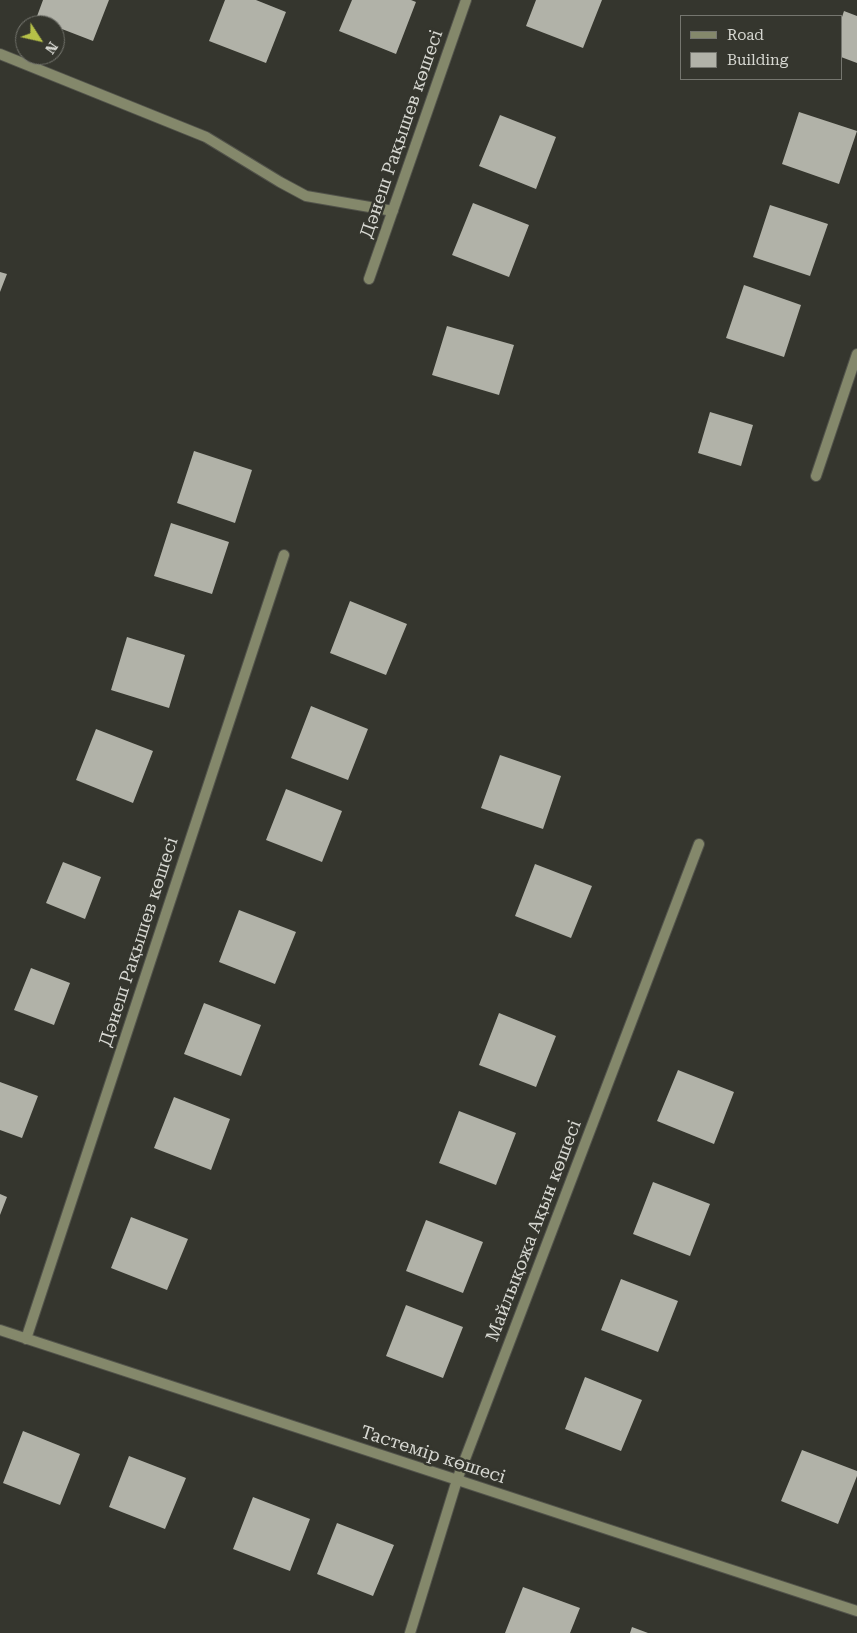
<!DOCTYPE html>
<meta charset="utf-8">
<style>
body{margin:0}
#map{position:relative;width:857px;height:1633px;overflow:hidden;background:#35362e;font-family:"Roboto Serif",serif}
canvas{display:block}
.legend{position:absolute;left:680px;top:15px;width:162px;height:65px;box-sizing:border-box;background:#35362e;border:1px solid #75766f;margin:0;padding:6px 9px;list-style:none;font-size:15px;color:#d6d7d1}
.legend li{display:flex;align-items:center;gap:10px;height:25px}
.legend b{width:25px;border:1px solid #75766f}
.north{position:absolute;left:15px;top:15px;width:50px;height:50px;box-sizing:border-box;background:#35362e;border:1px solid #75766f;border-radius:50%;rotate:125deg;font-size:14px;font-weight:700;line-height:20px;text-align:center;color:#d6d7d1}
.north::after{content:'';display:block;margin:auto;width:18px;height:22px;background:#b6c148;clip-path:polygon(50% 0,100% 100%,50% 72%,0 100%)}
</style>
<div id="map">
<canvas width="857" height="1633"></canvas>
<ul class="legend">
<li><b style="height:6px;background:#84886b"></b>Road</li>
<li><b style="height:14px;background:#b1b2a8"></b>Building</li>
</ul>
<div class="north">N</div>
</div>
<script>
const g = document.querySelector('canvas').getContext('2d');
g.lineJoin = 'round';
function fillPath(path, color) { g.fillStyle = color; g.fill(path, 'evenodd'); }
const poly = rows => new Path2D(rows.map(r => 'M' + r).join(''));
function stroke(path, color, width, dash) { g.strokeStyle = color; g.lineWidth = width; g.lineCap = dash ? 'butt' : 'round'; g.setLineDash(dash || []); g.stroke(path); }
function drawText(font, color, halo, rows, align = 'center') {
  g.font = font + ' "Roboto Serif",serif'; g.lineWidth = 5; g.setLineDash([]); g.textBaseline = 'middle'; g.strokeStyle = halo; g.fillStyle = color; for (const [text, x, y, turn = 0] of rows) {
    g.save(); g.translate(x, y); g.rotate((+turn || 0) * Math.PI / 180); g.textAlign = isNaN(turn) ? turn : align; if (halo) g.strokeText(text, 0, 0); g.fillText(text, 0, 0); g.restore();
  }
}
const building = poly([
 [43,0,109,0,93,41,36,19],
 [225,0,256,0,286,12,266,63,209,41],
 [352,0,411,0,416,2,396,54,339,31],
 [536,0,602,0,583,48,526,26],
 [844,11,857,16,857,63,841,57,841,20],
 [799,112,857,131,839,184,782,164],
 [500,115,556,137,536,189,479,166],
 [473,203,529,225,509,277,452,255],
 [770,205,828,224,810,276,753,257],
 [0,272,7,274,0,292],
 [744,285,801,305,784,357,726,338],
 [447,326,514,345,499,395,432,375],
 [710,412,753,425,741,466,698,453],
 [194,451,252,470,235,523,177,503],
 [171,523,229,542,212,594,154,576],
 [350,601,407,624,386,675,330,653],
 [127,637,185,655,169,708,111,690],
 [311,706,368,729,348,780,291,758],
 [96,729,153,751,133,803,76,780],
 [500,755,561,776,543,829,481,808],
 [286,789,342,811,322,862,266,840],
 [63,862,101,877,85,919,46,903],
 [535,864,592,886,571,938,515,916],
 [239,910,296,932,275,984,219,962],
 [31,968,70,983,54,1025,14,1010],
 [204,1003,261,1025,241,1076,184,1054],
 [499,1013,556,1036,536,1087,479,1065],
 [678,1070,734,1092,714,1144,657,1121],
 [0,1082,38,1096,22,1138,0,1130],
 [174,1097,230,1119,211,1170,154,1148],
 [459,1111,516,1133,496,1185,439,1163],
 [653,1182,710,1204,690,1256,633,1234],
 [0,1194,7,1197,0,1215],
 [131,1217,188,1239,167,1290,111,1268],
 [426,1220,483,1242,463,1293,406,1271],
 [621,1279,678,1301,658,1352,601,1330],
 [406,1305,463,1327,443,1378,386,1356],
 [585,1377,642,1400,621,1451,565,1429],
 [23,1431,80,1454,60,1505,3,1483],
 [802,1450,857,1471,857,1476,838,1524,781,1501],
 [129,1456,186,1478,165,1529,109,1507],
 [253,1497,310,1519,290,1571,233,1549],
 [337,1523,394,1545,373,1596,317,1574],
 [523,1587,580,1608,570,1633,505,1633],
 [632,1627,648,1633,630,1633]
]);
const street = poly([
 [0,54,206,137,280,182,306,196,393,211],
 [369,279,466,0],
 [816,476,857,354],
 [0,1330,857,1611],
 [26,1339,284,555],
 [410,1633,457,1480,699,844]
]);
const streetNames = [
 ["Дәнеш Рақышев көшесі",402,134,-71],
 ["Дәнеш Рақышев көшесі",139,942,-72],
 ["Майлықожа Ақын көшесі",534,1231,-69],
 ["Тастемір көшесі",433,1455,18]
];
fillPath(building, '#b1b2a8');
stroke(street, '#52534b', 12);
stroke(street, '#84886b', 10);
drawText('18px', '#d6d7d1', '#35362e', streetNames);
</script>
